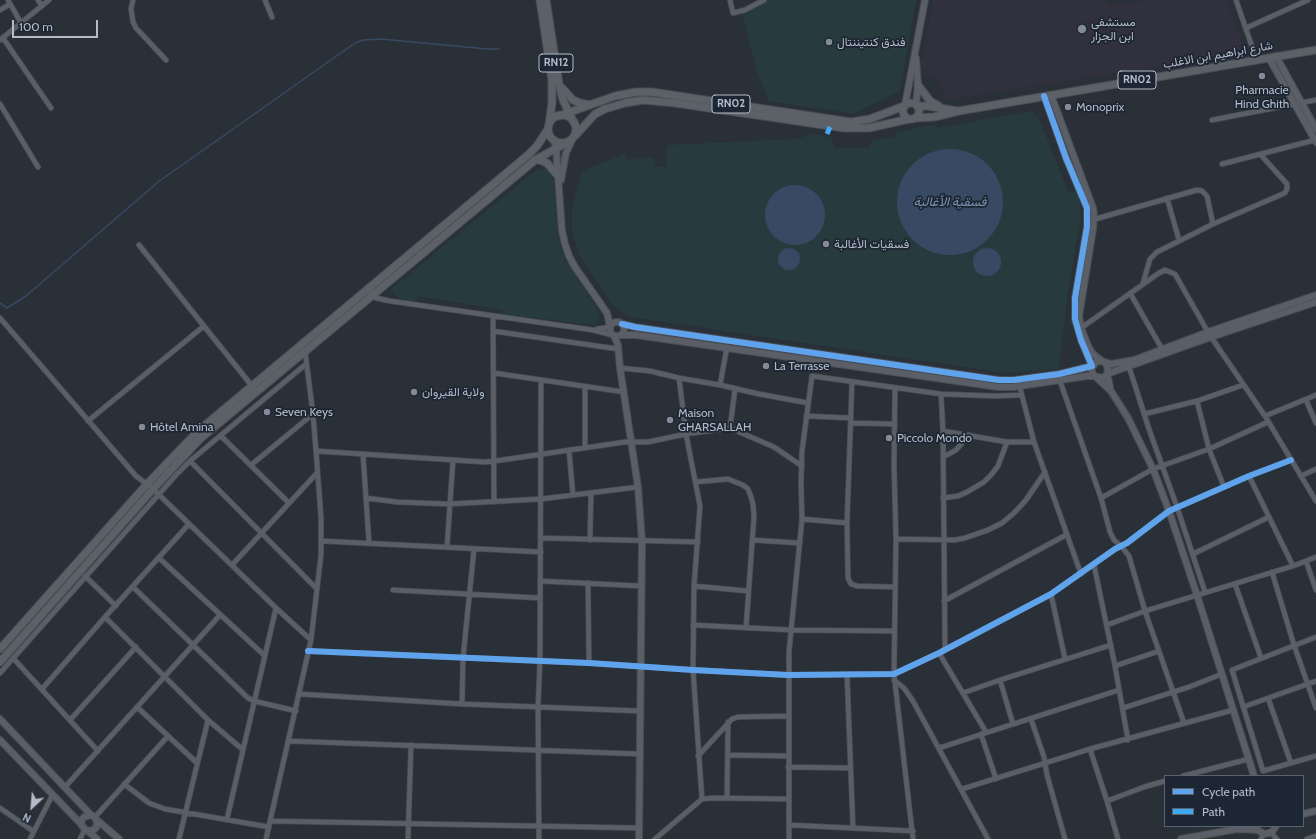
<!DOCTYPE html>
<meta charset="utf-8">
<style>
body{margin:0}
#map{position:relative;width:1316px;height:839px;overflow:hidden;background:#2a3038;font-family:Cabin,sans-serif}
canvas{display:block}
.legend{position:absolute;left:1164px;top:775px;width:140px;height:52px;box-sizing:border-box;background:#1d2633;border:1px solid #59626f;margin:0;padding:5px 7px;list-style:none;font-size:12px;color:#b4bcc9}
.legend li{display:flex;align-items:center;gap:8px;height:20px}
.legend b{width:20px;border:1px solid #59626f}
.north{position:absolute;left:12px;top:787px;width:40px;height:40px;-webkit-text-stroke:3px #1d2633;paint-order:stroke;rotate:206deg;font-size:11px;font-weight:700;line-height:16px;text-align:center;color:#b4bcc9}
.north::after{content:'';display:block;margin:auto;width:14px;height:18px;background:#b4bcc9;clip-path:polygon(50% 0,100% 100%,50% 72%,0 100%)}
.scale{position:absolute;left:12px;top:20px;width:86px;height:18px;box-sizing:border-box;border:2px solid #b4bcc9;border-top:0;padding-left:5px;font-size:12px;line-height:14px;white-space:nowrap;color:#b4bcc9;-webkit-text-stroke:3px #1d2633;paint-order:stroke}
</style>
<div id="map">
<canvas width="1316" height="839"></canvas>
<ul class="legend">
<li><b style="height:5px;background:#60a3ed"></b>Cycle path</li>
<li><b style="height:5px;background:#3fa9f5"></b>Path</li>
</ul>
<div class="north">N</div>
<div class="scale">100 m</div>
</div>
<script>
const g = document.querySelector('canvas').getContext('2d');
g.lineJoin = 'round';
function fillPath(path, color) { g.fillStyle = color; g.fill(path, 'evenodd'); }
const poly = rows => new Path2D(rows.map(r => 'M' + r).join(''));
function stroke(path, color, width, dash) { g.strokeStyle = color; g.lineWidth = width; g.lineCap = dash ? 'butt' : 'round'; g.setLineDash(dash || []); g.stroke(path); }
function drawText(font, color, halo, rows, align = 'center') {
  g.font = font + ' Cabin,Vazirmatn,sans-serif'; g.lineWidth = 3.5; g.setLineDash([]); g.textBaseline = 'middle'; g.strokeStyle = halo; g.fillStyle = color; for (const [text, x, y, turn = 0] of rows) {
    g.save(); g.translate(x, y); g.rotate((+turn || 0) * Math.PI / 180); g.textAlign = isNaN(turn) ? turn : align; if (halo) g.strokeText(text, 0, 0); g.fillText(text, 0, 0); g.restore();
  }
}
const medical = poly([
 [933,0,1107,0,1107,6,1149,0,1227,0,1245,52,947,100,936,76,919,73]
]);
const green = poly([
 [769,0,916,0,900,91,853,114,769,101,757,71,742,14],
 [1030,111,1038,116,1069,193,1078,190,1081,216,1067,299,1059,369,1005,373,632,317,622,313,613,305,580,256,572,231,572,208,582,171,625,154,626,160,654,157,655,167,667,167,666,145,797,139,811,134,831,137,835,148,868,148,874,140,894,137,897,132,933,125,939,128],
 [543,168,549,171,554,180,558,238,565,259,598,309,600,316,598,322,593,325,502,314,503,310,418,296,417,302,399,299,391,289,536,170]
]);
const water = poly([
 '897 202a53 53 0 1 1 106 0a53 53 0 1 1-106 0Z',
 '765 215a30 30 0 1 1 60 0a30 30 0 1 1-60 0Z',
 '973 262a14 14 0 1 1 28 0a14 14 0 1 1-28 0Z',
 '778 259a11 11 0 1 1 22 0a11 11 0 1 1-22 0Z'
]);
const stream = poly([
 [0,303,7,308,26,296,158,182,355,43,363,40,381,39,487,49,499,49]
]);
const minor = poly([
 [8,0,21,23],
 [38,0,42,6],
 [133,0,131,9,133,22,136,28,166,60],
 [265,0,272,17],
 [730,0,733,13,745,10,764,0],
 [1236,0,1257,61],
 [0,10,10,4],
 [1246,28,1308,0],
 [3,38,51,108],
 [0,40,49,0],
 [0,104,38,167],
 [1212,120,1316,100],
 [1222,164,1315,140],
 [1167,198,1179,240],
 [1092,220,1197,190,1202,191,1207,196,1213,224],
 [139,245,252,386],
 [1143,283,1150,259,1157,252,1213,224,1285,193,1287,189,1287,184,1260,154],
 [367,290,376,298,390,301,593,330,612,335],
 [1130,293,1162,349],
 [493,316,494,502],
 [0,318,136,476,153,489,276,608,311,640],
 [1081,328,1159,273,1165,270,1175,274,1209,334,1265,416,1316,501],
 [597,329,610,327],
 [493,331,618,349],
 [1129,367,1150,432,1177,507,1205,592],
 [620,368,650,371,679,378,720,385,759,394,808,403],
 [494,373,624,392],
 [679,378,686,434,700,506,694,586,693,670,702,799],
 [1060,381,1101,498,1110,532,1114,540,1121,546,1129,556,1145,611,1184,723],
 [852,382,847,523,848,578,851,584,857,586,894,587],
 [1019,384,1034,442,1081,574],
 [720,385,727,347],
 [895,388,894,466,896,539,894,674,913,839],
 [941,394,943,431,945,650],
 [1306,400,1316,423],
 [1197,401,1209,449,1224,487],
 [1144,414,1197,401,1243,385],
 [806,416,851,418],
 [1265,416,1316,395],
 [88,421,204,326],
 [851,423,895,424],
 [730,428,735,389],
 [943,431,1007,442,1034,442],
 [221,436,289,503],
 [585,448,585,387],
 [569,450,573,495],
 [316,451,484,462,495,461,625,442,648,442,686,434,730,428,774,447,802,466],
 [363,455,369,542],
 [943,455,947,455,956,450,969,435],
 [190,461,317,589],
 [251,465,313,414],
 [1249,476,1293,566],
 [1301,476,1316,469],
 [696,482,728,479,743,485,748,489,751,497,753,504,754,517,746,628],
 [366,498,397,502,449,504,541,499,638,487],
 [943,498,958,496,967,492,984,482,991,475,998,466,1007,442],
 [1101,498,1153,469,1209,449,1268,422],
 [802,519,847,523],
 [541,538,698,542],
 [896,539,955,540,965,538,988,530,1002,523,1014,513,1026,500,1045,472],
 [590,540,591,493],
 [752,540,800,543],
 [322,541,541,552],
 [447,547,453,460],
 [1193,554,1269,517],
 [159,558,264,655],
 [1306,561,1316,590],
 [232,565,317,473],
 [1094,565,1115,666,1128,740],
 [1272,572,1294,645,1316,708],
 [85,576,116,606],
 [540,581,641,586],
 [588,583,589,663],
 [1235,584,1261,658],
 [694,586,748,591],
 [133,587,248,698,254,701,296,711],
 [393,590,540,598],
 [1051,594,1065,659],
 [944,601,1066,535],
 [105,617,208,720,242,749],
 [693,625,791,630,894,631],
 [1107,625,1145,611,1293,566,1316,557],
 [1316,637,1232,670,1263,771,1316,756],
 [308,651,589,663,693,670,788,675,894,674,939,653,1051,594,1115,549,1127,543,1169,511,1249,476,1291,460],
 [939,653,986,732],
 [13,658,98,751],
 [1115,666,1159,651],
 [0,673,176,475,190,461,306,364],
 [847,675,853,828],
 [894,680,904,688,913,701,988,839],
 [1000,680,1013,724],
 [42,689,105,617,189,524],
 [963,693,1000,680,1111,645],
 [299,694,462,704,640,711],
 [1268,698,1291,763],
 [462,704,463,658,474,549],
 [137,707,197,763],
 [1243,707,1316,681],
 [1123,708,1189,687,1222,674],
 [1031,719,1044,757,1047,775,1065,839],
 [70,720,136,647],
 [981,734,996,779],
 [289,741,640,754],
 [939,748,1119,690],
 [1090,749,1107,801,1118,839],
 [728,755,788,756],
 [698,756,732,719,738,717,788,716],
 [788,767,850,768],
 [1183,776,1249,759],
 [124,784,149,803,165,809,269,827],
 [65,787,220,615],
 [962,789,1090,749,1233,710],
 [727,798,728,722],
 [1107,801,1144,787,1165,781],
 [0,808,33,831],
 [95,817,168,736],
 [227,819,276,608],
 [270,821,639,828],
 [789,825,913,831],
 [1273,835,1277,839],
 [30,839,53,794],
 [80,839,85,829],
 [179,839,208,720],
 [266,839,311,640,321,555,321,517,316,451,313,414,305,351],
 [408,839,411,745],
 [539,839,538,707,540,661,541,380],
 [655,839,702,799,713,798,788,799],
 [789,839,789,652,802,519,801,481,802,451,812,376,941,394,995,396,1021,395],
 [1261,839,1262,837],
 [1307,839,1316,836]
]);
const tertiary = poly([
 [1276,56,1316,129],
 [1269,58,1316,142],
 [1051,95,1093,208,1094,216,1093,229,1079,316,1081,328,1089,348,1093,354,1102,361],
 [916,104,918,85,916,58],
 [905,105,925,0],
 [554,140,556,148,562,231,565,244,569,256,575,267,607,313,610,326],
 [561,180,566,153,573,138],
 '610 329a7 7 0 1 1 14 0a7 7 0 1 1-14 0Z',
 [622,324,635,327,999,380,1014,380,1059,374,1092,366,1081,340,1075,319,1075,298,1087,227,1087,208,1066,158,1044,96],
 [621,335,636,335,998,387,1013,387,1087,376,1094,376],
 [614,336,618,345,620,368,638,487,642,541,639,839],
 [1104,362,1106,364,1108,369,1107,375,1102,378,1094,376,1091,369,1096,362,1102,361,1111,364,1134,360,1208,332,1316,295],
 [1097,378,1111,391,1128,418,1153,469,1169,511,1197,595,1254,776],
 [1110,387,1107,374,1211,337,1316,302],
 [0,719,91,815,95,817,97,823,96,828,91,831,86,830,82,826,81,821,84,817,91,815],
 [0,740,81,824],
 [1303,814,1316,811],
 [97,820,119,839],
 [1256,827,1259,831,1265,834,1272,832,1276,826],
 [88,831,97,839],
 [1181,839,1237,829,1258,830]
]);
const primary = poly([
 [540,0,552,80,552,103,549,125],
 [546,0,559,84,563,100,574,123],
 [918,85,930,101,939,106],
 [562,88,573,100,580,103,590,105],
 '903 111a8 8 0 1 1 16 0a8 8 0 1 1-16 0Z',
 [917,106,928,106,957,111],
 '548 129a14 14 0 1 1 28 0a14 14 0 1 1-28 0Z',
 [559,116,615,96,636,92,652,92,851,122,870,119,904,106],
 [915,118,934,117,959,111,1316,50],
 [575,136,595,114,605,109,625,103,643,100,675,103,844,128,869,128,909,119],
 [535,160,540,160,547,163,558,176],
 [0,649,147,484,197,432,528,155,537,146,548,129],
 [0,662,153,489,201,438,535,160,566,143]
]);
const quiet = poly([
 [827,134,830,127]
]);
const cycleway = poly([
 [622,324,635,327,999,380,1014,380,1059,374,1092,366,1081,340,1075,319,1075,298,1087,227,1087,208,1066,158,1044,96],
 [308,651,589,663,693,670,788,675,894,674,939,653,1051,594,1115,549,1127,543,1169,511,1249,476,1291,460]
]);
const markers = [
 [1082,29,5,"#848b96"],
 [829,42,4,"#848b96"],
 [1262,76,4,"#848b96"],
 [1068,107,4,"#848b96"],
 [826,244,4,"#848b96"],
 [766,366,4,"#848b96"],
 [414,392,4,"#848b96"],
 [267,412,4,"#848b96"],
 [670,420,4,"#848b96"],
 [142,427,4,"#848b96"],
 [889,438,4,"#848b96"]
];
const shields = [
 [556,63,34],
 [1137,80,38],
 [731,104,38]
];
const shieldNames = [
 ["RN12",556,63],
 ["RN02",1137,80],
 ["RN02",731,104]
];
const poiNames = [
 ["مستشفى",1091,22],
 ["ابن الجزار",1091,36],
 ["فندق كنتيننتال",837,42],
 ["Pharmacie",1262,90,"center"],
 ["Hind Ghith",1262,104,"center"],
 ["Monoprix",1076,107],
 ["فسقيات الأغالبة",834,244],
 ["La Terrasse",774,366],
 ["ولاية القيروان",422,392],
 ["Seven Keys",275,412],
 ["Maison",678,413],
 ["GHARSALLAH",678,427],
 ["Hôtel Amina",150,427],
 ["Piccolo Mondo",897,438]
];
const streetNames = [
 ["شارع ابراهيم ابن الاغلب",1218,55,-10]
];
const waterNames = [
 ["فسقية الأغالبة",950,202]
];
fillPath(medical, '#31303e');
fillPath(green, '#273a3e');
fillPath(water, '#384963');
stroke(stream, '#384963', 1.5);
stroke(minor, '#484c53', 6);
stroke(tertiary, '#484c53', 8);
stroke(primary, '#484c55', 9);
stroke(minor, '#5a5e66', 4.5);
stroke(tertiary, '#5a5e66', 6);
stroke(primary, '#5c6168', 7);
stroke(quiet, '#3fa9f5', 5, [10, 5]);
stroke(cycleway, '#60a3ed', 6);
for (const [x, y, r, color] of markers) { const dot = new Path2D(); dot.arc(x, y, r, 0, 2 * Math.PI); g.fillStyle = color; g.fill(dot); stroke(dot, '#1d2633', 1.5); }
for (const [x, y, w] of shields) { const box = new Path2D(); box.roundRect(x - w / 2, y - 9, w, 18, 3); g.fillStyle = '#1d2633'; g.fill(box); stroke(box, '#b4bcc9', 1); }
drawText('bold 11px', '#b4bcc9', null, shieldNames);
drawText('12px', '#b4bcc9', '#1d2633', poiNames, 'left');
drawText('12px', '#b4bcc9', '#1d2633', streetNames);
drawText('italic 13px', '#7c92b1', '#1d2633', waterNames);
</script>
